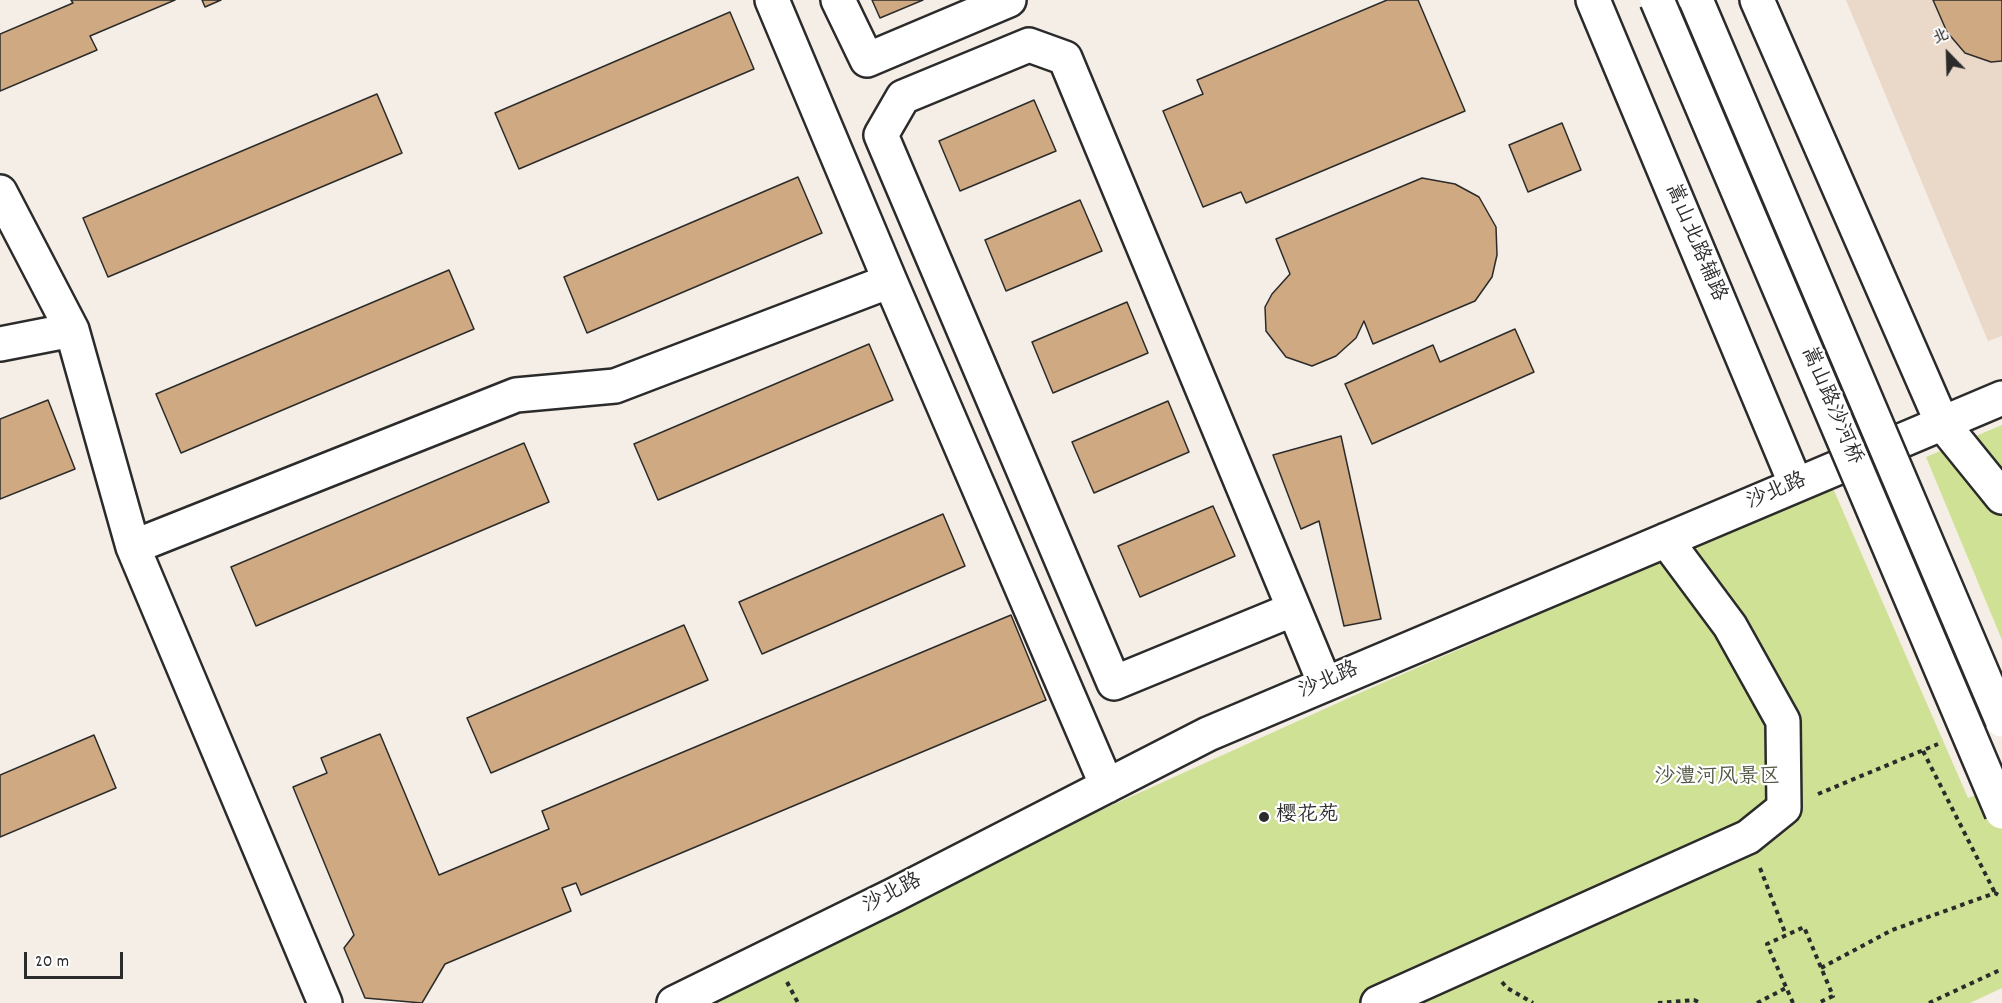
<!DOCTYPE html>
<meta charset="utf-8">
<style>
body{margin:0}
#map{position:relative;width:2002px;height:1003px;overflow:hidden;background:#f5eee6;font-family:Dekko,"LXGW WenKai TC",sans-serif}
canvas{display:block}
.north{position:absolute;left:1918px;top:24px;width:60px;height:60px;-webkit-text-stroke:4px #fff;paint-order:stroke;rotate:337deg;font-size:16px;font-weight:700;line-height:24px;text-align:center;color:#2b2b2b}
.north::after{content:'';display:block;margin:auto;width:21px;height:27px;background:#2b2b2b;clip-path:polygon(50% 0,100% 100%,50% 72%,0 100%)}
.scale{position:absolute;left:24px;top:952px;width:99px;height:27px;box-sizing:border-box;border:3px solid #2b2b2b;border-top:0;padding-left:8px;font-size:18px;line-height:21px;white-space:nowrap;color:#2b2b2b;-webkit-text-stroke:4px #fff;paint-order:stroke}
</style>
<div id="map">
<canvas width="2002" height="1003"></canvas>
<div class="north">北</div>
<div class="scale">20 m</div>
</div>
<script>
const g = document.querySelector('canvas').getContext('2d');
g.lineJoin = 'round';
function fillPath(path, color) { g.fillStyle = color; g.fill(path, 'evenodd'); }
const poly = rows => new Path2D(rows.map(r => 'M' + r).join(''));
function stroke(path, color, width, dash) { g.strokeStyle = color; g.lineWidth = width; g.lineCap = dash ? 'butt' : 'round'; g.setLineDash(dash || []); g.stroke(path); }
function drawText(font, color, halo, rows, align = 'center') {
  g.font = font + ' Dekko,"LXGW WenKai TC",sans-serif'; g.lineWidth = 4.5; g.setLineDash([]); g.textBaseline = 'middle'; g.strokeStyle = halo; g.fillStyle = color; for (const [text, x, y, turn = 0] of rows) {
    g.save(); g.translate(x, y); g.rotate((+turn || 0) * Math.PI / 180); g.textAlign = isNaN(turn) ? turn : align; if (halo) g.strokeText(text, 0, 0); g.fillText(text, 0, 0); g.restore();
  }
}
const built = poly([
 [1846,0,2002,0,2002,336,1988,341]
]);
const green = poly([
 [2002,425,2002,640,1926,457],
 [1832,486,1968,798,2002,785,2002,988,1970,1003,700,1003,1077,821,1373,687]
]);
const building = poly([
 [71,0,175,0,90,36,97,50,0,91,0,34,73,3,71,0],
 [202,0,221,0,205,7,202,0],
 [872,0,923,0,880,18,872,0],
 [1387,0,1418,0,1465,111,1246,203,1241,192,1203,207,1163,111,1203,94,1197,80,1387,0],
 [1933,0,2002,0,2002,61,1991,62,1965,53,1947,32,1933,0],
 [730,12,754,69,519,169,495,113,730,12],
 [377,94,402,153,108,277,83,218,377,94],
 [1034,100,1056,151,960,191,939,141,1034,100],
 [1562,123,1581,170,1528,192,1509,145,1562,123],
 [798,177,822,233,587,333,564,277,798,177],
 [1422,178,1455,184,1479,197,1496,227,1497,255,1492,277,1475,301,1373,344,1364,321,1356,338,1336,356,1312,366,1286,357,1266,331,1265,307,1272,294,1290,274,1276,239,1422,178],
 [1080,200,1102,251,1006,291,985,240,1080,200],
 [449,270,474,329,181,453,156,394,449,270],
 [1127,302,1148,353,1053,393,1032,342,1127,302],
 [1515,329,1534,372,1372,444,1345,384,1433,345,1440,362,1515,329],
 [869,344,893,400,658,500,634,444,869,344],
 [48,400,75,469,0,499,0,419,48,400],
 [1168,401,1189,452,1094,493,1072,442,1168,401],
 [1341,436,1381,619,1344,626,1319,521,1301,529,1273,455,1341,436],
 [524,443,549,502,256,626,231,567,524,443],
 [1213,506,1235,556,1140,597,1118,546,1213,506],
 [943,514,965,566,762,654,739,602,943,514],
 [1011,615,1046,700,581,895,576,883,562,888,571,911,445,964,422,1003,365,998,344,948,354,935,293,787,327,773,321,758,380,734,439,875,549,829,542,811,1011,615],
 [684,625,708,680,491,773,467,718,684,625],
 [94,735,116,788,0,837,0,775,94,735]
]);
const path = poly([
 [1923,751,1995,893],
 [1818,794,1938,744],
 [1760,868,1786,935],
 [1821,968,1892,930,1995,893,2002,897],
 [787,982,798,1003],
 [1502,982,1507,988,1533,1003],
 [1658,1003,1694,1000,1701,1003],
 [1757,1003,1786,988],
 [1793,1003,1767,944,1804,927,1833,996,1818,1003],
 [1929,1003,2002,969]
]);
const minor = poly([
 [772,0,890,281,1107,786],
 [838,0,867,60,1009,0],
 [1593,0,1796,485],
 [1757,0,1942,423,2002,497],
 [0,192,72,330,133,547,325,1003],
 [0,344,72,330],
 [133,547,516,395,615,386,890,281],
 [1294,609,1114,683,881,135,903,97,1029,45,1065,58,1294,609,1325,684],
 [674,1003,894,895,1208,734,2002,398],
 [1378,1003,1748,837,1784,808,1783,721,1730,626,1666,540]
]);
const majorBridge = poly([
 [1657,0,2002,812],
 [1696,0,2002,720]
]);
const markers = [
 [1264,817,6,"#2b2b2b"]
];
const streetNames = [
 ["嵩山北路辅路",1694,243,67],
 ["嵩山路沙河桥",1830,406,67],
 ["沙北路",1777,493,-23],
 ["沙北路",1329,682,-23],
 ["沙北路",893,895,-27]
];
const parkNames = [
 ["沙澧河风景区",1717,779]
];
const poiNames = [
 ["樱花苑",1276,817]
];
fillPath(built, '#ead9c8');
fillPath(green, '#cfe195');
fillPath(building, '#cfa981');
stroke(building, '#2b2b2b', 1.5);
stroke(minor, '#2b2b2b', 38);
stroke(path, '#2b2b2b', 4, [4.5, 4.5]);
stroke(minor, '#fff', 33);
stroke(majorBridge, '#2b2b2b', 38, []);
stroke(majorBridge, '#fff', 33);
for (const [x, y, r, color] of markers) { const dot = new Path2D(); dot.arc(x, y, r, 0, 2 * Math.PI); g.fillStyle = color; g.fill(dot); stroke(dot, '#fff', 2); }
drawText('21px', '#2b2b2b', '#fff', streetNames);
drawText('21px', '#545846', '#fff', parkNames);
drawText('21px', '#2b2b2b', '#fff', poiNames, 'left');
</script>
